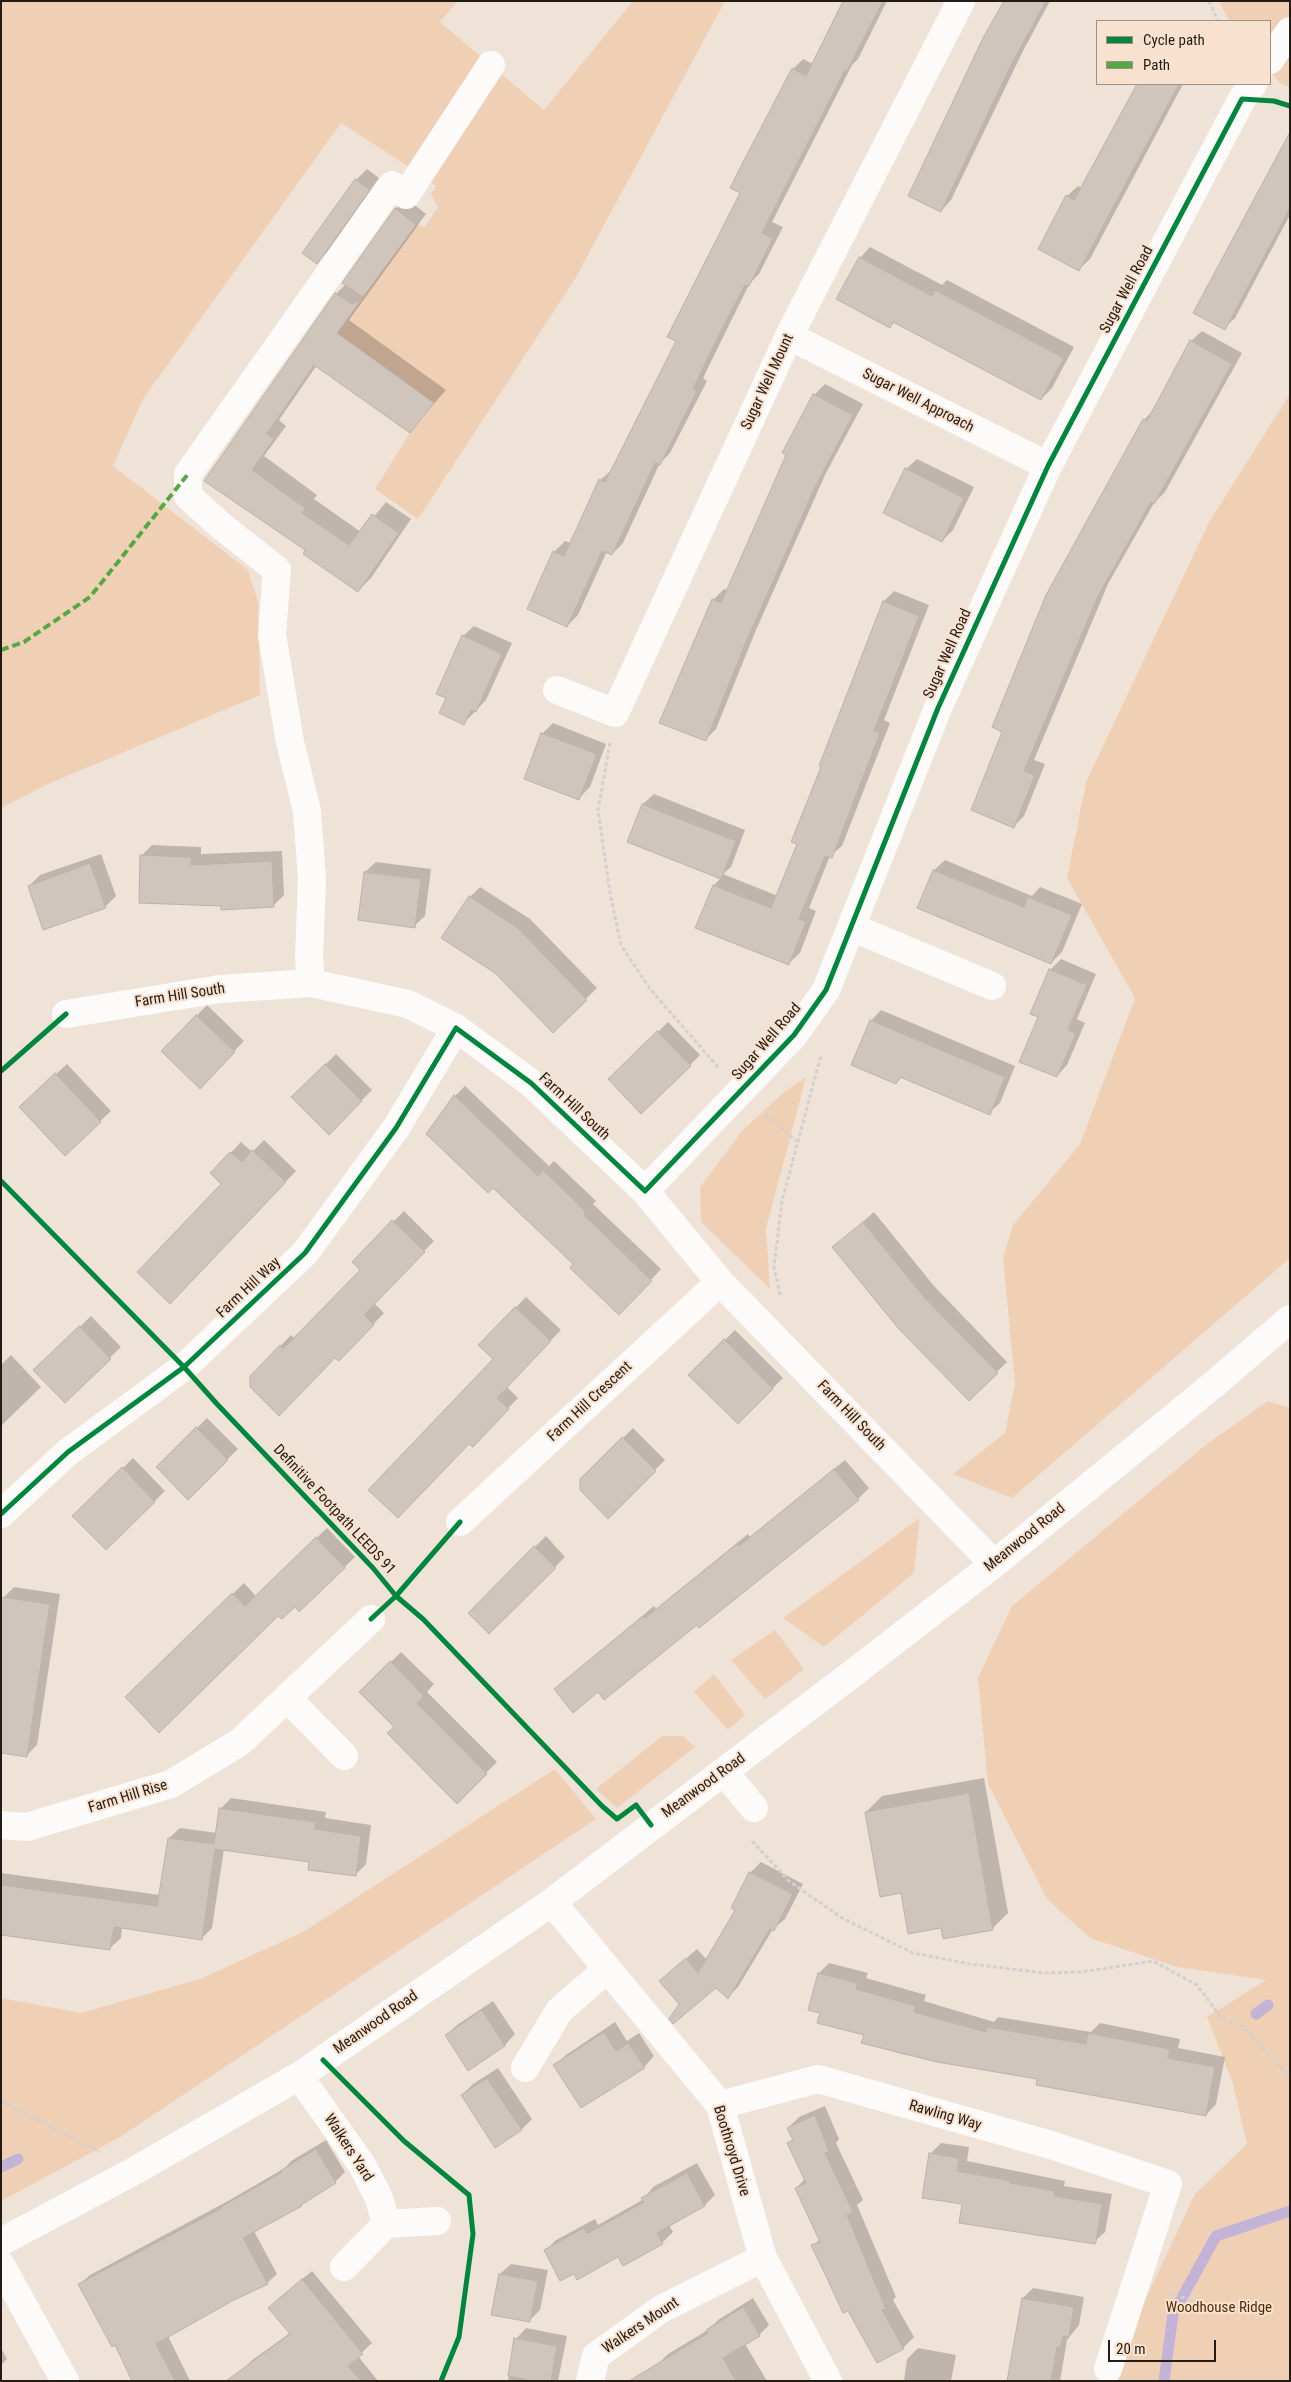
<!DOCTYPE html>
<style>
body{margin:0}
#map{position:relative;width:1291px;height:2382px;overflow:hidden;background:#efe3d8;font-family:"Roboto Condensed",sans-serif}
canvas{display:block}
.frame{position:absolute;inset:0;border:2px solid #231b14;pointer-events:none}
.legend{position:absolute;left:1096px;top:20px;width:175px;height:65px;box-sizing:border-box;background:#f8e2cf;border:1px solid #a39284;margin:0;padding:6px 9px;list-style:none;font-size:15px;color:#231b14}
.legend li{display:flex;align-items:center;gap:10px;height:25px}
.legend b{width:25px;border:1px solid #a39284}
.scale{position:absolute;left:1108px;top:2340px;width:108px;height:22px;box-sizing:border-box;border:2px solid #231b14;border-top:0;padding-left:6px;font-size:15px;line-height:18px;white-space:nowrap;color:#231b14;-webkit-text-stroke:4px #f8e2cf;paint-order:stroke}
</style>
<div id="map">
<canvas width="1291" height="2382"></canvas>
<div class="frame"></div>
<ul class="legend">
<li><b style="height:6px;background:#00873e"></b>Cycle path</li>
<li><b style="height:6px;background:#53a942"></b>Path</li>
</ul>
<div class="scale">20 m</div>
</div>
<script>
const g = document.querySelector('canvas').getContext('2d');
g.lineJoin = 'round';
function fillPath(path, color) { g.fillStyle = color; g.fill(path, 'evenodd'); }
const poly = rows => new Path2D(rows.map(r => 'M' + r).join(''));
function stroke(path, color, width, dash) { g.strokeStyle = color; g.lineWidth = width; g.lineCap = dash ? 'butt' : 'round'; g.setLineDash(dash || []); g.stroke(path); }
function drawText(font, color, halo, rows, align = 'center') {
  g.font = font + ' "Roboto Condensed",sans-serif'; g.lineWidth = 4; g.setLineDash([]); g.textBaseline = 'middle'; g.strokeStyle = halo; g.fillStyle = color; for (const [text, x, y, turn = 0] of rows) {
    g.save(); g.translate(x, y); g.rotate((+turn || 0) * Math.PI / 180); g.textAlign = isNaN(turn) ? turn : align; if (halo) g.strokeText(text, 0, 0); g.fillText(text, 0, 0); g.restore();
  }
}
const green = poly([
 [1,1,458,1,440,22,485,60,412,169,341,123,143,399,113,466,248,570,258,602,260,695,48,784,1,808],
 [633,1,725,1,575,279,418,519,375,489,410,433,434,403,337,333,416,225,425,227,438,207,431,194,436,186,426,179,500,73,544,110],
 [1219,1,1290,1,1290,88,1279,82,1270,71,1270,21,1229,21],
 [1290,394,1290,1258,1012,1498,953,1474,1005,1433,1015,1384,1003,1258,1013,1225,1080,1144,1135,998,1067,878,1086,782,1209,522],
 [806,1077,766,1229,770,1289,701,1222,700,1187,742,1131,784,1092],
 [1268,1401,1290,1408,1290,2381,1118,2381,1129,2334,1195,2194,1247,2144,1233,2084,1207,2017,1266,1980,1177,1967,1090,1938,1047,1899,988,1784,978,1678,1012,1606,1207,1444],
 [920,1518,914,1573,824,1647,783,1618],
 [775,1630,804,1669,765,1699,731,1660],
 [714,1674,745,1715,728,1730,694,1692],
 [662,1736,683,1736,695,1747,617,1808,596,1789],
 [555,1769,596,1819,120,2137,1,2201,1,1998,81,2013,200,1979,303,1932]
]);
const shadow = poly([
 [845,1,887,1,858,59,852,65,772,222,783,227,759,274,750,283,731,321,703,378,707,381,670,453,660,463,623,543,612,554,607,551,578,615,567,626,529,609,554,552,565,541,571,543,600,480,612,470,678,341,793,69,803,59,813,64],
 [1005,1,1050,1,1023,51,951,200,941,211],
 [1138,84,1183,84,1090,259,1079,269,1067,196,1078,186,1082,188],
 [1290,152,1290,215,1235,318,1224,328],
 [367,169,379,178,327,252,317,262,356,180],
 [406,198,426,214,349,320,446,390,410,431,317,365,279,420,286,426,264,456,317,495,314,499,361,532,386,502,411,519,371,578,358,591,307,550,205,480,336,294,346,284,396,209],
 [870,247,942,285,947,280,1074,347,1052,388,1041,399,895,322,889,327,860,258],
 [1202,331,1242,353,1165,492,1154,503,1108,584,1034,760,1045,764,1024,816,1014,826,1004,731,1144,420,1154,409,1191,341],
 [825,384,863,404,826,473,756,630,716,729,705,740,713,600,724,589,728,591,814,395],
 [917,459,974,487,953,530,942,541,906,469],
 [894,591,929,605,884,720,890,723,842,846,830,856,809,908,816,911,800,953,789,963,714,885,721,878,629,841,643,804,654,794,745,830,731,867,723,874,778,896,799,844,884,601],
 [474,626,512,643,486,700,464,723,448,698,463,636],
 [553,723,606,744,590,787,579,798,542,734],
 [152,845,201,847,201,854,282,851,284,895,273,906,222,904,141,856],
 [101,854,116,896,105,907,29,886,40,875],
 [945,860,1032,896,1040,887,1082,904,1062,952,1051,963,919,907,934,870],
 [376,862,431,869,425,916,414,926,365,872],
 [480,887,530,919,597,988,553,1031,470,897],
 [1061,959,1096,974,1077,1019,1085,1023,1067,1065,1057,1076,1039,1017,1050,970],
 [207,1005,244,1041,200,1087,163,1051],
 [881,1010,1015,1066,1000,1103,989,1113,902,1077,896,1083,871,1021],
 [668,1022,700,1055,690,1065,609,1079],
 [336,1054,372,1090,329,1133,293,1097],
 [67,1064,111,1111,65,1154,31,1097],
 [465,1086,549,1166,554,1161,596,1201,593,1204,661,1269,630,1303,575,1264,455,1096],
 [264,1140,296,1171,180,1291,223,1184,212,1173,241,1142,252,1152],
 [404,1211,434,1241,374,1303,384,1313,339,1360,336,1356,251,1376,291,1335,295,1339,362,1270,353,1262],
 [874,1212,934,1286,1007,1362,969,1399,834,1247],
 [526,1297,561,1330,506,1386,518,1398,483,1435,495,1359,480,1345],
 [91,1316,121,1347,65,1401,35,1370],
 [735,1330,783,1378,738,1423,690,1375],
 [11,1355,41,1387,1,1426,1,1365],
 [207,1418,238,1449,188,1498,158,1467],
 [633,1428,665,1460,608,1517,581,1480],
 [133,1458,165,1491,106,1549,74,1516],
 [845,1460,869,1488,858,1499,697,1623,598,1690,555,1689,654,1606,656,1609,748,1534,750,1537],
 [327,1528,355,1557,300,1610,295,1605,127,1697,244,1583,256,1596],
 [546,1536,565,1557,489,1633,469,1613],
 [14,1587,60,1594,37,1745,27,1755,3,1598],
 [401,1652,434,1684,427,1692,497,1762,457,1802,395,1726,361,1692],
 [984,1778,1008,1913,992,1929,942,1927,902,1892,866,1812,882,1796],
 [231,1798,326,1812,325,1818,371,1825,366,1864,355,1875,311,1861,224,1849,212,1928,202,1938,122,1927,121,1938,110,1948,1,1932,1,1873,160,1895,169,1838,180,1828,217,1833,220,1809],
 [761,1862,803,1884,785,1919,773,1929,738,1987,728,1997,716,1986,680,2004,661,1981,697,1949,707,1960,737,1910,733,1908,750,1873],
 [829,1963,868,1973,866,1978,926,1995,924,2001,994,2022,998,2017,1091,2032,1100,2023,1180,2039,1178,2048,1225,2057,1216,2104,1206,2115,1039,2078,902,2054,863,2042,865,2034,821,2012,819,1973],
 [493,2001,515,2034,505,2045,469,2069,446,2035,457,2025],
 [615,2022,627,2041,639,2033,654,2056,644,2067,555,2066,566,2055],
 [498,2068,532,2119,521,2130,462,2095,473,2084],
 [825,2106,839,2139,836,2143,863,2200,857,2205,896,2297,893,2300,914,2337,903,2348,813,2246,820,2239,796,2188,805,2179,789,2143,793,2139,788,2128,799,2117],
 [326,2140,345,2172,335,2182,308,2199,301,2205,254,2231,277,2274,267,2283,232,2300,168,2336,190,2381,134,2381,116,2344,80,2284,90,2275,228,2201,285,2168,291,2161],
 [941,2143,969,2147,967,2161,1065,2181,1064,2186,1112,2194,1105,2232,1094,2242,964,2203,930,2154],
 [697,2163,715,2195,705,2205,669,2225,673,2232,662,2243,574,2272,545,2251,556,2240,595,2219,598,2225,644,2199,653,2187],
 [511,2264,548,2270,540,2310,530,2320,500,2274],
 [312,2271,372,2343,358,2356,378,2381,312,2381,242,2371,251,2361,290,2333,279,2298],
 [1033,2288,1084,2297,1079,2325,1067,2340,1060,2381,1008,2381,1023,2298],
 [753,2298,769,2325,759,2335,745,2344,767,2381,720,2381,657,2365,668,2354,708,2330,718,2320],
 [526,2328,567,2336,558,2381,508,2381,516,2339],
 [1,2348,7,2359,1,2365],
 [918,2348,956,2355,951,2381,904,2381,907,2359]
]);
const stream = poly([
 [1256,2014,1268,2005],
 [1,2167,18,2159],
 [1164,2381,1173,2314,1216,2236,1290,2211]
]);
const building = poly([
 [843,1,883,1,847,71,845,70,762,233,773,238,749,286,745,285,720,333,693,389,697,391,660,465,655,463,612,555,602,551,567,627,527,609,553,551,564,556,599,479,605,482,676,341,667,337,740,193,730,188,741,166,792,68,806,76,843,1],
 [1004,1,1046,1,1012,63,941,212,908,196,984,36,1004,1],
 [1137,84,1179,84,1079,271,1038,249,1066,195,1074,200,1137,84],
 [1290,132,1290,208,1225,330,1193,313,1290,132],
 [355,179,370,190,317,264,302,253,355,179],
 [395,208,416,225,363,297,342,283,395,208],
 [859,257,932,296,935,290,1064,358,1041,400,893,322,890,328,836,299,859,257],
 [335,293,352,304,361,300,337,333,434,403,410,433,314,365,267,434,274,439,252,470,305,508,302,513,349,545,372,514,399,533,358,592,303,554,305,550,204,481,335,293],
 [1190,340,1232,364,1154,504,1151,502,1098,596,1024,771,1035,775,1014,828,971,810,1002,732,992,727,1046,595,1143,419,1147,421,1190,340],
 [813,394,853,415,816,485,746,642,706,741,659,723,712,599,721,603,786,455,782,453,813,394],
 [905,468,964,498,942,542,883,513,905,468],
 [883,601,919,616,874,731,880,733,832,858,825,856,799,919,806,922,789,965,695,928,713,885,771,908,797,844,791,842,821,767,819,766,883,601],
 [462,635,502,654,476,712,471,710,464,725,439,713,446,698,436,694,462,635],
 [541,733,597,754,579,800,524,779,541,733],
 [642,804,736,841,721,879,627,842,642,804],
 [140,855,191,857,191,865,272,861,274,907,221,910,221,906,139,903,140,855],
 [90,863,106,908,43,930,28,886,90,863],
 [933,870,1024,907,1028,897,1072,915,1051,964,917,908,933,870],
 [364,872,421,879,415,928,358,920,364,872],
 [469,896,519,929,587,1000,553,1033,495,973,441,938,469,896],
 [1049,969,1087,985,1068,1030,1076,1033,1057,1077,1019,1062,1038,1017,1030,1014,1049,969],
 [196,1015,235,1052,200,1089,161,1051,196,1015],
 [870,1020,1005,1077,990,1115,900,1077,896,1084,851,1065,870,1020],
 [657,1031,691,1066,641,1114,608,1079,657,1031],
 [325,1064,362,1101,329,1135,291,1097,325,1064],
 [55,1073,101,1122,65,1156,19,1107,55,1073],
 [454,1095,538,1176,543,1170,586,1212,584,1215,652,1281,619,1315,570,1268,573,1264,532,1225,493,1188,488,1193,426,1134,454,1095],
 [252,1150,286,1182,170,1304,137,1272,221,1184,210,1173,230,1152,242,1162,252,1150],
 [392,1220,425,1252,364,1315,374,1325,339,1361,335,1358,279,1416,250,1387,250,1376,280,1345,283,1349,360,1270,352,1262,392,1220],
 [863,1222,924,1297,998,1373,969,1401,898,1328,832,1247,863,1222],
 [515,1307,551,1341,497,1398,509,1409,473,1447,469,1444,398,1518,368,1490,493,1359,478,1345,515,1307],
 [79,1326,111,1359,65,1403,33,1370,79,1326],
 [724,1339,773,1389,738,1424,688,1375,724,1339],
 [196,1427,228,1460,188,1500,156,1467,196,1427],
 [622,1437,656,1471,608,1519,580,1490,580,1479,622,1437],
 [122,1467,155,1502,106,1550,72,1516,122,1467],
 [834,1469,859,1500,699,1628,697,1625,604,1700,598,1692,573,1713,554,1689,643,1616,645,1618,737,1544,739,1546,834,1469],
 [316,1537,345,1568,299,1612,295,1607,282,1619,278,1616,159,1733,125,1697,232,1593,245,1606,316,1537],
 [534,1546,556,1568,489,1634,468,1613,534,1546],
 [1,1597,50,1604,27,1757,1,1753,1,1597],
 [390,1661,424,1696,417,1703,487,1774,457,1804,387,1733,394,1727,359,1692,390,1661],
 [969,1793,993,1930,943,1939,941,1928,908,1934,901,1893,880,1897,865,1812,969,1793],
 [219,1808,316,1822,315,1829,361,1836,356,1876,308,1870,309,1862,215,1849,202,1940,114,1927,110,1950,1,1935,1,1885,157,1906,168,1838,214,1844,219,1808],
 [749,1872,793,1894,774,1931,770,1929,728,1999,716,1988,673,2024,669,2019,679,2004,659,1981,686,1958,698,1973,735,1910,731,1908,749,1872],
 [818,1973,858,1983,856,1989,916,2006,914,2012,986,2032,987,2027,1086,2044,1088,2033,1170,2049,1168,2058,1215,2067,1206,2116,1036,2085,1037,2079,937,2062,861,2043,864,2035,817,2023,820,2013,808,2010,818,1973],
 [482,2010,505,2046,468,2071,445,2035,482,2010],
 [604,2032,616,2051,628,2043,645,2068,581,2108,553,2065,604,2032],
 [487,2078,522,2130,495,2148,461,2095,487,2078],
 [815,2115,829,2151,825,2153,853,2212,847,2215,886,2309,882,2310,904,2349,877,2363,848,2311,843,2313,825,2274,811,2245,820,2242,795,2188,806,2183,787,2143,793,2140,787,2128,815,2115],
 [316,2149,336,2183,301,2205,302,2206,243,2238,268,2284,232,2301,156,2344,175,2381,132,2381,115,2345,112,2347,78,2284,222,2208,221,2207,281,2173,280,2171,316,2149],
 [929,2153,959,2158,957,2171,1011,2181,1010,2183,1055,2191,1054,2196,1102,2204,1096,2242,1095,2244,959,2223,962,2204,922,2198,929,2153],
 [687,2173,705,2206,657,2233,663,2244,623,2266,618,2257,577,2280,574,2274,560,2281,544,2250,584,2228,587,2234,644,2202,641,2198,687,2173],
 [499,2274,538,2281,530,2322,491,2315,499,2274],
 [302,2279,363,2354,348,2366,361,2381,226,2381,290,2334,268,2308,302,2279],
 [1022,2298,1074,2307,1069,2337,1063,2336,1060,2348,1057,2347,1051,2381,1007,2381,1022,2298],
 [743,2307,760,2336,723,2358,736,2381,629,2381,708,2333,706,2330,743,2307],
 [514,2338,557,2346,551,2381,532,2381,508,2376,514,2338]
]);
const path = poly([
 [1209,1,1218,21],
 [610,743,598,810,610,893,621,945,650,989,718,1067],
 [765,1114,796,1141],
 [780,1295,774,1267,782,1201,821,1055],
 [752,1841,789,1881,842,1918,913,1953,970,1964,1044,1973,1081,1972,1153,1961,1197,1985,1223,2020,1240,2024,1290,2077],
 [1,2101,100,2152],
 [1168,2293,1204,2304]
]);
const minor = poly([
 [1270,60,1290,31],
 [789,336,1048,466],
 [557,690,615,713,789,336,961,1],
 [851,927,992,986],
 [311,983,309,958,312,878,307,811,290,742,272,635,277,570,219,524,188,496,188,474,392,185,406,195,491,65],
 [66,1014,220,989,311,983,408,1004,456,1028,531,1083,645,1191,720,1282,994,1564],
 [645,1191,794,1035,826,990,938,708,1048,466,1242,99,1253,84],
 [1,1514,68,1452,184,1367,305,1253,396,1128,456,1028],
 [460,1522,720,1282],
 [287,1698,344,1756],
 [724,1772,754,1808],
 [1,1825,27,1827,171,1784,240,1742,371,1619],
 [552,1902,720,2105,763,2258,828,2381],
 [525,2068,559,2011,607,1969],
 [299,2076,362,2165,379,2198,386,2224,344,2267],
 [720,2105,818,2079,1051,2145,1168,2184,1108,2369],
 [386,2224,437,2221],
 [1,2242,136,2170,299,2076,552,1902,852,1674,994,1564,1213,1385,1290,1319],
 [1,2265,65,2381],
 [590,2381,596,2356,661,2309,763,2258]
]);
const quiet = poly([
 [1,650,24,642,90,597,188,474]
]);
const cycleway = poly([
 [1,1071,66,1014],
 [1,1181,184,1367,217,1404,373,1568,396,1596,423,1619,602,1806,617,1819,636,1805,651,1825],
 [1,1514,68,1452,184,1367,305,1253,396,1128,456,1028,531,1083,645,1191,794,1035,826,990,938,708,1048,466,1242,99,1274,101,1290,106],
 [371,1619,396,1596,460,1522],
 [323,2060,404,2141,469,2195,473,2234,459,2337,441,2381]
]);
const streetNames = [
 ["Sugar Well Road",1127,290,-62],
 ["Sugar Well Mount",768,382,-65],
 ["Sugar Well Approach",918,401,27],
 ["Sugar Well Road",948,654,-66],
 ["Farm Hill South",180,996,-9],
 ["Sugar Well Road",767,1042,-49],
 ["Farm Hill South",574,1107,43],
 ["Farm Hill Way",249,1288,-43],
 ["Farm Hill Crescent",590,1402,-43],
 ["Farm Hill South",851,1416,46],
 ["Definitive Footpath LEEDS 91",334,1510,47],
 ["Meanwood Road",1025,1538,-39],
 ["Meanwood Road",704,1786,-36],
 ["Farm Hill Rise",128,1797,-17],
 ["Meanwood Road",376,2023,-35],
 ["Rawling Way",945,2116,16],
 ["Walkers Yard",348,2148,57],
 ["Boothroyd Drive",731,2151,73],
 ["Walkers Mount",641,2326,-34]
];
const parkNames = [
 ["Woodhouse Ridge",1219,2308]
];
fillPath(green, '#f0d0b4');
fillPath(shadow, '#0003');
stroke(stream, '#c2b3d7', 11);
fillPath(building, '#cfc5bc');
stroke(building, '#bbb2a9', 1);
stroke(path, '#d4d0cd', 3, [4, 2.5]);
stroke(minor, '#fdfbf9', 28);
stroke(quiet, '#53a942', 4, [8, 4]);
stroke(cycleway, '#00873e', 5);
drawText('15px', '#231b14', '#f8e2cf', streetNames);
drawText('15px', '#4e2d09', '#f8e2cf', parkNames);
</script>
